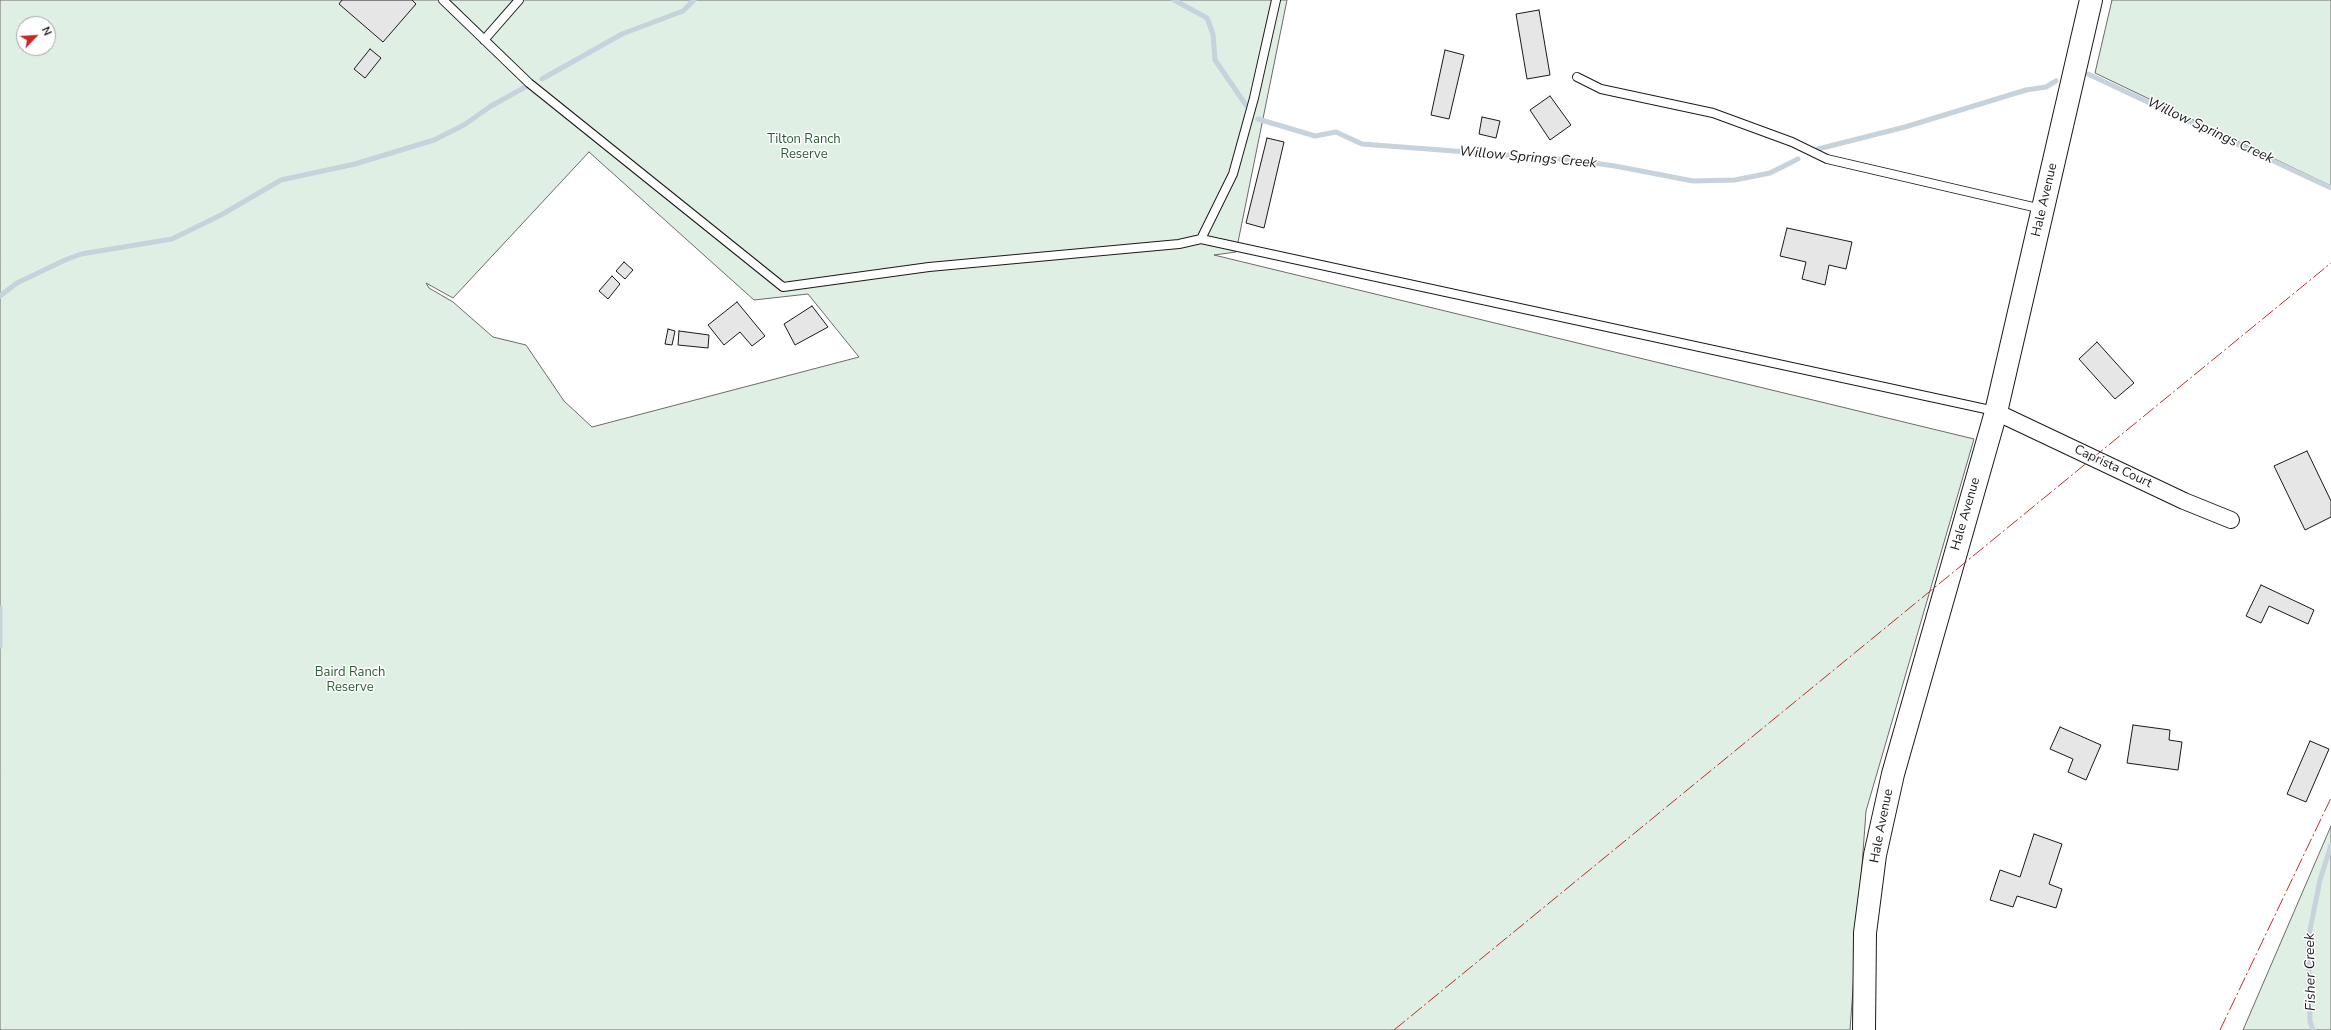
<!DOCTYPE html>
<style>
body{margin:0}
#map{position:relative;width:2331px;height:1030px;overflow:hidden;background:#fff;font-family:"Nunito Sans",sans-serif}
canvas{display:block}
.north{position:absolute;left:16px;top:16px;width:40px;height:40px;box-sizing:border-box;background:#fff;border:1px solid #a3a3a3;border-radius:50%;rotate:65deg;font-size:11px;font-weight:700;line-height:16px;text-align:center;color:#1a1a1a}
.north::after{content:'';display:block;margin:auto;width:14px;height:18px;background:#c62828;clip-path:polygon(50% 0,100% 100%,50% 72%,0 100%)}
</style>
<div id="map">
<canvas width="2331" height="1030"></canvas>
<div class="north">N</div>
</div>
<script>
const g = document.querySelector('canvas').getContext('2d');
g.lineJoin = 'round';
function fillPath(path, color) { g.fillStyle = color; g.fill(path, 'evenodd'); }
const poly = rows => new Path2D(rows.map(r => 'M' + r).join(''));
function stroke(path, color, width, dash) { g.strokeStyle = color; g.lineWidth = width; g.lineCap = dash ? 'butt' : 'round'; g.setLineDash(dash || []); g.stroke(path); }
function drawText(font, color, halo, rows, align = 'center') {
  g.font = font + ' "Nunito Sans",sans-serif'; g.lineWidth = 3; g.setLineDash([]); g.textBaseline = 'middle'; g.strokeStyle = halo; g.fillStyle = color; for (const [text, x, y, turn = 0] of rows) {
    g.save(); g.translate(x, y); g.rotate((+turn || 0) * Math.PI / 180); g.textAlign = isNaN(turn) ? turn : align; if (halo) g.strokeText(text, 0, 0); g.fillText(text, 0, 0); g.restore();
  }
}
const green = poly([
 [0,0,1287,0,1236,252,1214,255,1974,439,1866,811,1850,1030,0,1030,0,0],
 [24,24,48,24,48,48,24,48,24,24],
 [589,152,754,300,808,294,859,357,592,427,564,401,526,345,493,337,453,302,429,288,426,283,453,298,589,152],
 [2112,0,2331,0,2331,186,2095,73,2112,0],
 [2331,826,2331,1030,2243,1030,2331,826]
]);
const stream = poly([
 [1174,0,1207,18,1213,34,1215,60,1246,105],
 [2088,74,2331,188],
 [542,79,622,34,683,11,694,0],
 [1258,119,1315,136,1336,132,1362,144,1573,160,1615,166,1693,181,1735,180,1770,173,1798,159],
 [1818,149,1905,127,2026,90,2046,87,2056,81],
 [0,296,17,283,65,260,81,254,172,239,221,215,281,180,355,164,434,140,464,125,491,106,529,85],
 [0,608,0,646],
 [2313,1030,2310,1021,2308,940,2320,880,2331,845]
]);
const building = poly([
 [342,0,412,0,416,4,383,42,339,4,342,0],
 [1539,10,1550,75,1527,79,1516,14,1539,10],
 [370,49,381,58,365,78,354,69,370,49],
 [1445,50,1464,55,1449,119,1431,115,1445,50],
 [1550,96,1571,125,1550,140,1530,110,1550,96],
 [1482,117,1500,121,1496,138,1479,134,1482,117],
 [1267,138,1284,142,1264,228,1246,223,1267,138],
 [1787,228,1852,242,1846,269,1829,265,1825,285,1802,279,1806,262,1780,256,1787,228],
 [624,262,633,270,625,279,616,271,624,262],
 [612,276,620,284,608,299,599,291,612,276],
 [737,302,765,336,752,346,740,332,724,345,708,325,737,302],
 [812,306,828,327,795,345,784,324,812,306],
 [668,329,675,331,672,345,665,344,668,329],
 [679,331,709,335,708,348,678,345,679,331],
 [2097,342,2134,383,2115,399,2079,359,2097,342],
 [2307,451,2331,501,2331,517,2305,530,2274,466,2307,451],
 [2261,585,2314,610,2308,624,2269,606,2261,623,2246,616,2261,585],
 [2133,725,2170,730,2169,740,2182,742,2178,770,2127,763,2133,725],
 [2060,727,2101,745,2086,780,2068,772,2073,759,2050,749,2060,727],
 [2310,741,2329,749,2306,802,2287,794,2310,741],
 [2034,834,2062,844,2049,884,2062,889,2056,908,2017,896,2013,907,1990,900,2000,870,2020,877,2034,834]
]);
const service = poly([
 [443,0,529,83,783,287,929,267,1179,244,1201,239,1995,411],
 [484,40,519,0],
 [1577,77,1601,89,1713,113,1792,142,1827,159,2042,209],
 [1201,239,1233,174,1254,98,1276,0]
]);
const minor = poly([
 [1996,412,2184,501,2231,520]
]);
const secondary = poly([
 [1864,1030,1865,933,1875,855,1893,774,1996,412,2091,0]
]);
const power = poly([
 [1394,1030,2331,263],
 [2220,1030,2331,798]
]);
const parkNames = [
 ["Tilton Ranch",804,140],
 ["Reserve",804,155],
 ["Baird Ranch",350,673],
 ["Reserve",350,688]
];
const streetNames = [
 ["Hale Avenue",2045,200,-77],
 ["Caprista Court",2113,467,25],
 ["Hale Avenue",1966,514,-74],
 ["Hale Avenue",1882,826,-79]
];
const waterNames = [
 ["Willow Springs Creek",2210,131,25],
 ["Willow Springs Creek",1528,158,5],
 ["Fisher Creek",2311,972,-91]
];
fillPath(green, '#e0efe3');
stroke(green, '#6a6a6a', 1);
stroke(stream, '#c6d2dc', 5);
fillPath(building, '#e6e6e6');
stroke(building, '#1a1a1a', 1);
stroke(service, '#1a1a1a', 10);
stroke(minor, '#1a1a1a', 18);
stroke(secondary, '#1a1a1a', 24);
stroke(service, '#fff', 8);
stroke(minor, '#fff', 16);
stroke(secondary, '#fff', 22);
stroke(power, '#c62828', 1, [14, 3, 2, 3]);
drawText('13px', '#2b5a34', '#fff', parkNames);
drawText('13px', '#1a1a1a', '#fff', streetNames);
drawText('italic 14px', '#1a1a1a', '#fff', waterNames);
</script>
